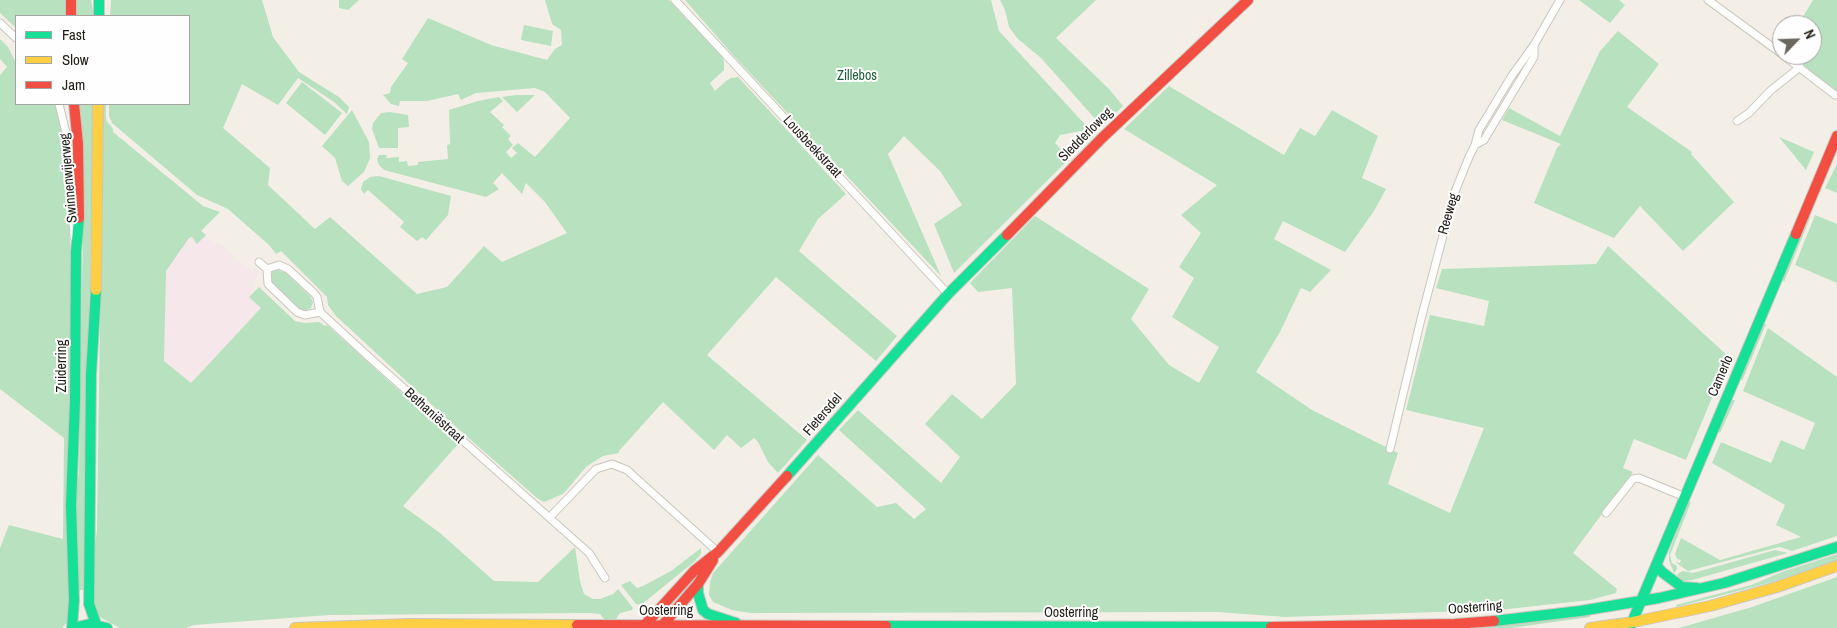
<!DOCTYPE html>
<meta charset="utf-8">
<style>
body{margin:0}
#map{position:relative;width:1837px;height:628px;overflow:hidden;background:#f4efe6;font-family:"Archivo Narrow",sans-serif}
canvas{display:block}
.legend{position:absolute;left:15px;top:15px;width:175px;height:90px;box-sizing:border-box;background:#fefefe;border:1px solid #a6a4a2;margin:0;padding:6px 9px;list-style:none;font-size:15px;color:#211d17}
.legend li{display:flex;align-items:center;gap:10px;height:25px}
.legend b{width:25px;border:1px solid #a6a4a2}
.north{position:absolute;left:1772px;top:15px;width:50px;height:50px;box-sizing:border-box;background:#fefefe;border:1px solid #a6a4a2;border-radius:50%;rotate:66deg;font-size:14px;font-weight:700;line-height:20px;text-align:center;color:#211d17}
.north::after{content:'';display:block;margin:auto;width:18px;height:22px;background:#6b665f;clip-path:polygon(50% 0,100% 100%,50% 72%,0 100%)}
</style>
<div id="map">
<canvas width="1837" height="628"></canvas>
<ul class="legend">
<li><b style="height:6px;background:#16e098"></b>Fast</li>
<li><b style="height:6px;background:#ffcf43"></b>Slow</li>
<li><b style="height:6px;background:#f24e42"></b>Jam</li>
</ul>
<div class="north">N</div>
</div>
<script>
const g = document.querySelector('canvas').getContext('2d');
g.lineJoin = 'round';
function fillPath(path, color) { g.fillStyle = color; g.fill(path, 'evenodd'); }
const poly = rows => new Path2D(rows.map(r => 'M' + r).join(''));
function stroke(path, color, width, dash) { g.strokeStyle = color; g.lineWidth = width; g.lineCap = dash ? 'butt' : 'round'; g.setLineDash(dash || []); g.stroke(path); }
function drawText(font, color, halo, rows, align = 'center') {
  g.font = font + ' "Archivo Narrow",sans-serif'; g.lineWidth = 4; g.setLineDash([]); g.textBaseline = 'middle'; g.strokeStyle = halo; g.fillStyle = color; for (const [text, x, y, turn = 0] of rows) {
    g.save(); g.translate(x, y); g.rotate((+turn || 0) * Math.PI / 180); g.textAlign = isNaN(turn) ? turn : align; if (halo) g.strokeText(text, 0, 0); g.fillText(text, 0, 0); g.restore();
  }
}
const education = poly([
 [167,203,214,243,217,241,251,271,255,267,259,274,254,282,254,292,250,297,261,308,190,384,164,361]
]);
const green = poly([
 [0,0,68,0,68,16,16,16,16,28,0,13],
 [74,0,91,0,94,16,74,16],
 [111,0,262,0,273,37,299,72,339,97,349,107,347,114,334,102,298,78,278,105,242,84,223,128,270,168,268,185,315,229,330,217,417,294,447,287,484,246,502,262,567,233,545,202,526,183,522,194,502,173,493,183,499,189,486,197,384,170,379,165,377,159,379,155,387,155,386,158,399,157,399,162,407,161,408,166,418,165,418,162,448,159,447,145,450,144,449,110,478,101,499,97,503,101,490,112,504,125,502,127,511,136,508,139,513,145,506,152,511,158,517,153,512,148,518,143,535,157,570,118,545,92,535,88,476,93,461,100,458,94,427,101,400,101,399,106,391,104,383,95,390,93,391,87,408,63,402,59,428,18,491,45,547,60,555,49,562,45,561,30,552,24,545,0,669,0,721,55,724,61,724,70,710,83,715,91,726,81,731,78,738,77,846,194,818,219,799,251,897,336,876,361,776,277,707,355,807,440,778,473,768,462,758,442,754,438,741,448,727,435,714,450,663,402,619,451,619,453,603,456,587,466,563,494,544,502,537,498,456,427,336,316,328,305,327,297,281,251,276,254,269,245,228,209,197,195,112,123,109,116,109,104,189,104,189,16,110,16],
 [339,0,359,0,348,10,339,8],
 [685,0,991,0,999,31,1091,131,1093,136,1090,140,1086,139,1081,131,1060,135,1055,143,1070,158,954,273,934,224,962,205,940,171,904,136,888,154,941,276,733,55],
 [1000,0,1096,0,1056,38,1109,89,1123,106,1106,123,1098,122,1041,58,1018,39,1009,27,1005,10],
 [1579,0,1619,0,1625,5,1610,23],
 [1813,0,1837,0,1837,91,1823,83,1822,80,1788,55,1812,55,1812,25,1798,25],
 [524,25,553,31,551,46,521,40],
 [1618,31,1659,64,1627,107,1692,152,1691,154,1734,202,1683,251,1640,206,1614,238,1534,203,1557,148,1561,144,1502,120,1509,108,1560,136,1600,51],
 [0,39,8,47,16,63,16,104,56,104,64,137,71,258,69,452,70,576,68,621,62,628,0,628,0,548,9,525,63,539,64,438,0,389,0,75,7,67,0,59],
 [302,82,342,113,325,135,286,103],
 [1169,86,1284,155,1300,128,1315,136,1332,110,1378,136,1362,178,1386,189,1374,211,1345,252,1283,221,1274,239,1331,270,1310,292,1301,288,1280,332,1256,372,1312,410,1398,453,1388,484,1450,513,1484,428,1406,410,1430,315,1484,326,1489,301,1436,288,1442,269,1596,264,1608,246,1729,357,1686,460,1634,439,1623,468,1633,472,1573,553,1617,589,1616,593,1590,600,1499,610,1285,617,1217,612,750,613,732,610,713,602,709,595,710,582,713,573,818,455,877,507,896,503,914,519,926,509,839,430,858,410,941,483,960,457,925,424,952,394,982,419,1016,384,1012,288,978,292,970,283,1035,216,1149,289,1131,319,1169,365,1199,383,1219,347,1172,317,1194,278,1179,267,1201,233,1181,215,1217,185,1124,129],
 [516,95,535,95,517,112,502,97],
 [78,104,93,104,85,590,77,590,74,507,79,472,83,227],
 [103,104,106,104,106,120,113,129,113,132,203,206,220,212,201,231,206,235,197,244,192,237,189,238,166,271,164,361,191,383,261,308,249,297,259,287,295,321,305,323,319,322,325,326,327,325,458,444,403,506,440,533,494,581,538,582,575,547,580,581,584,594,593,599,600,599,613,594,618,589,633,608,632,610,620,613,616,619,604,619,600,614,589,613,329,615,194,625,186,628,120,628,100,617,95,608,93,562,97,530],
 [352,110,369,142,370,158,364,172,348,186,342,181,335,158,322,146],
 [390,112,408,115,409,127,398,128,398,148,379,148,372,129,373,123,381,113],
 [1779,137,1814,152,1806,170],
 [1837,164,1837,193,1825,188],
 [379,176,451,196,448,215,426,240,422,237,417,241,400,227,404,222,368,190,364,194,361,189,363,182,370,177],
 [1809,211,1810,218,1784,282,1781,276],
 [1815,215,1837,224,1837,283,1795,265],
 [278,270,285,272,310,296,313,302,311,308,305,311,298,309,273,285,271,282,271,275,272,272],
 [1764,324,1766,324,1742,381,1740,378,1761,325],
 [1768,328,1837,377,1837,536,1792,551,1780,547,1775,548,1688,571,1675,562,1680,563,1681,560,1677,559,1675,554,1681,538,1720,560,1801,537,1776,525,1785,505,1712,463,1721,442,1771,463,1781,440,1804,450,1815,423,1743,391],
 [1730,400,1735,400,1720,433,1718,428],
 [1688,502,1691,502,1670,555,1672,563,1677,566,1677,569,1674,573,1669,560,1669,552],
 [701,548,701,554,695,561,641,605,636,604,621,585,630,581,637,588,643,586,671,571],
 [1775,550,1788,553,1692,580,1683,581,1677,575,1679,573,1683,571,1693,573],
 [1837,554,1837,560,1776,581,1677,607,1676,605,1751,585,1782,572],
 [1837,577,1837,628,1679,628,1752,607],
 [1590,615,1590,617,1511,628,1465,628]
]);
const street = poly([
 [675,0,948,294],
 [1708,0,1782,54],
 [0,23,16,38],
 [1783,55,1835,95],
 [59,104,67,137,74,237],
 [1737,121,1749,113,1770,91,1800,67],
 [1475,145,1484,140,1534,57,1534,45],
 [259,262,267,269],
 [320,312,305,315,297,312,268,284,267,269,279,265,288,269,314,293,317,297,320,312,370,358,589,553,605,578],
 [1390,449,1421,319,1454,194,1469,157,1475,145,1479,130,1511,77,1534,45,1560,0],
 [1606,513,1633,479,1639,478,1685,497],
 [550,517,596,469,612,464,627,470,718,552]
]);
const fast = poly([
 [99,0,99,16],
 [96,290,91,375,89,604,96,624],
 [787,476,948,294,1007,235],
 [1656,565,1662,572,1682,587,1697,588],
 [698,584,698,593,703,610,708,614,736,623],
 [1494,621,1580,611,1659,598,1724,583,1837,547],
 [886,626,1271,627],
 [1630,627,1796,234],
 [72,628,74,600,71,505,75,401,76,252,79,218],
 [73,628,90,624,107,628]
]);
const slow = poly([
 [96,290,98,104],
 [295,628,409,624,577,625],
 [1590,628,1633,622,1710,606,1777,587,1837,566]
]);
const jam = poly([
 [71,0,71,16],
 [74,104,78,144,79,218],
 [1796,234,1837,136],
 [1007,235,1102,138,1248,0],
 [577,625,886,626],
 [1271,627,1455,624,1494,621],
 [642,628,694,571,718,552,787,476],
 [660,628,698,584,713,560]
]);
const parkNames = [
 ["Zillebos",857,76]
];
const streetNames = [
 ["Sledderloweg",1086,135,-45],
 ["Lousbeekstraat",812,147,47],
 ["Swinnenwijerweg",69,178,-95],
 ["Reeweg",1449,214,-74],
 ["Zuiderring",62,366,-90],
 ["Camerlo",1721,376,-67],
 ["Fletersdel",823,415,-49],
 ["Bethaniëstraat",434,416,42],
 ["Oosterring",1475,608,-4],
 ["Oosterring",666,611],
 ["Oosterring",1071,613]
];
fillPath(education, '#f5e7ea');
fillPath(green, '#b7e1bf');
stroke(street, '#cac6bf', 9);
stroke(fast, '#cac6bf', 12);
stroke(slow, '#cac6bf', 12);
stroke(jam, '#cac6bf', 12);
stroke(street, '#fdfdfb', 7);
stroke(fast, '#16e098', 10);
stroke(slow, '#ffcf43', 10);
stroke(jam, '#f24e42', 10);
drawText('14px', '#1f6039', '#fefefe', parkNames);
drawText('14px', '#211d17', '#fefefe', streetNames);
</script>
